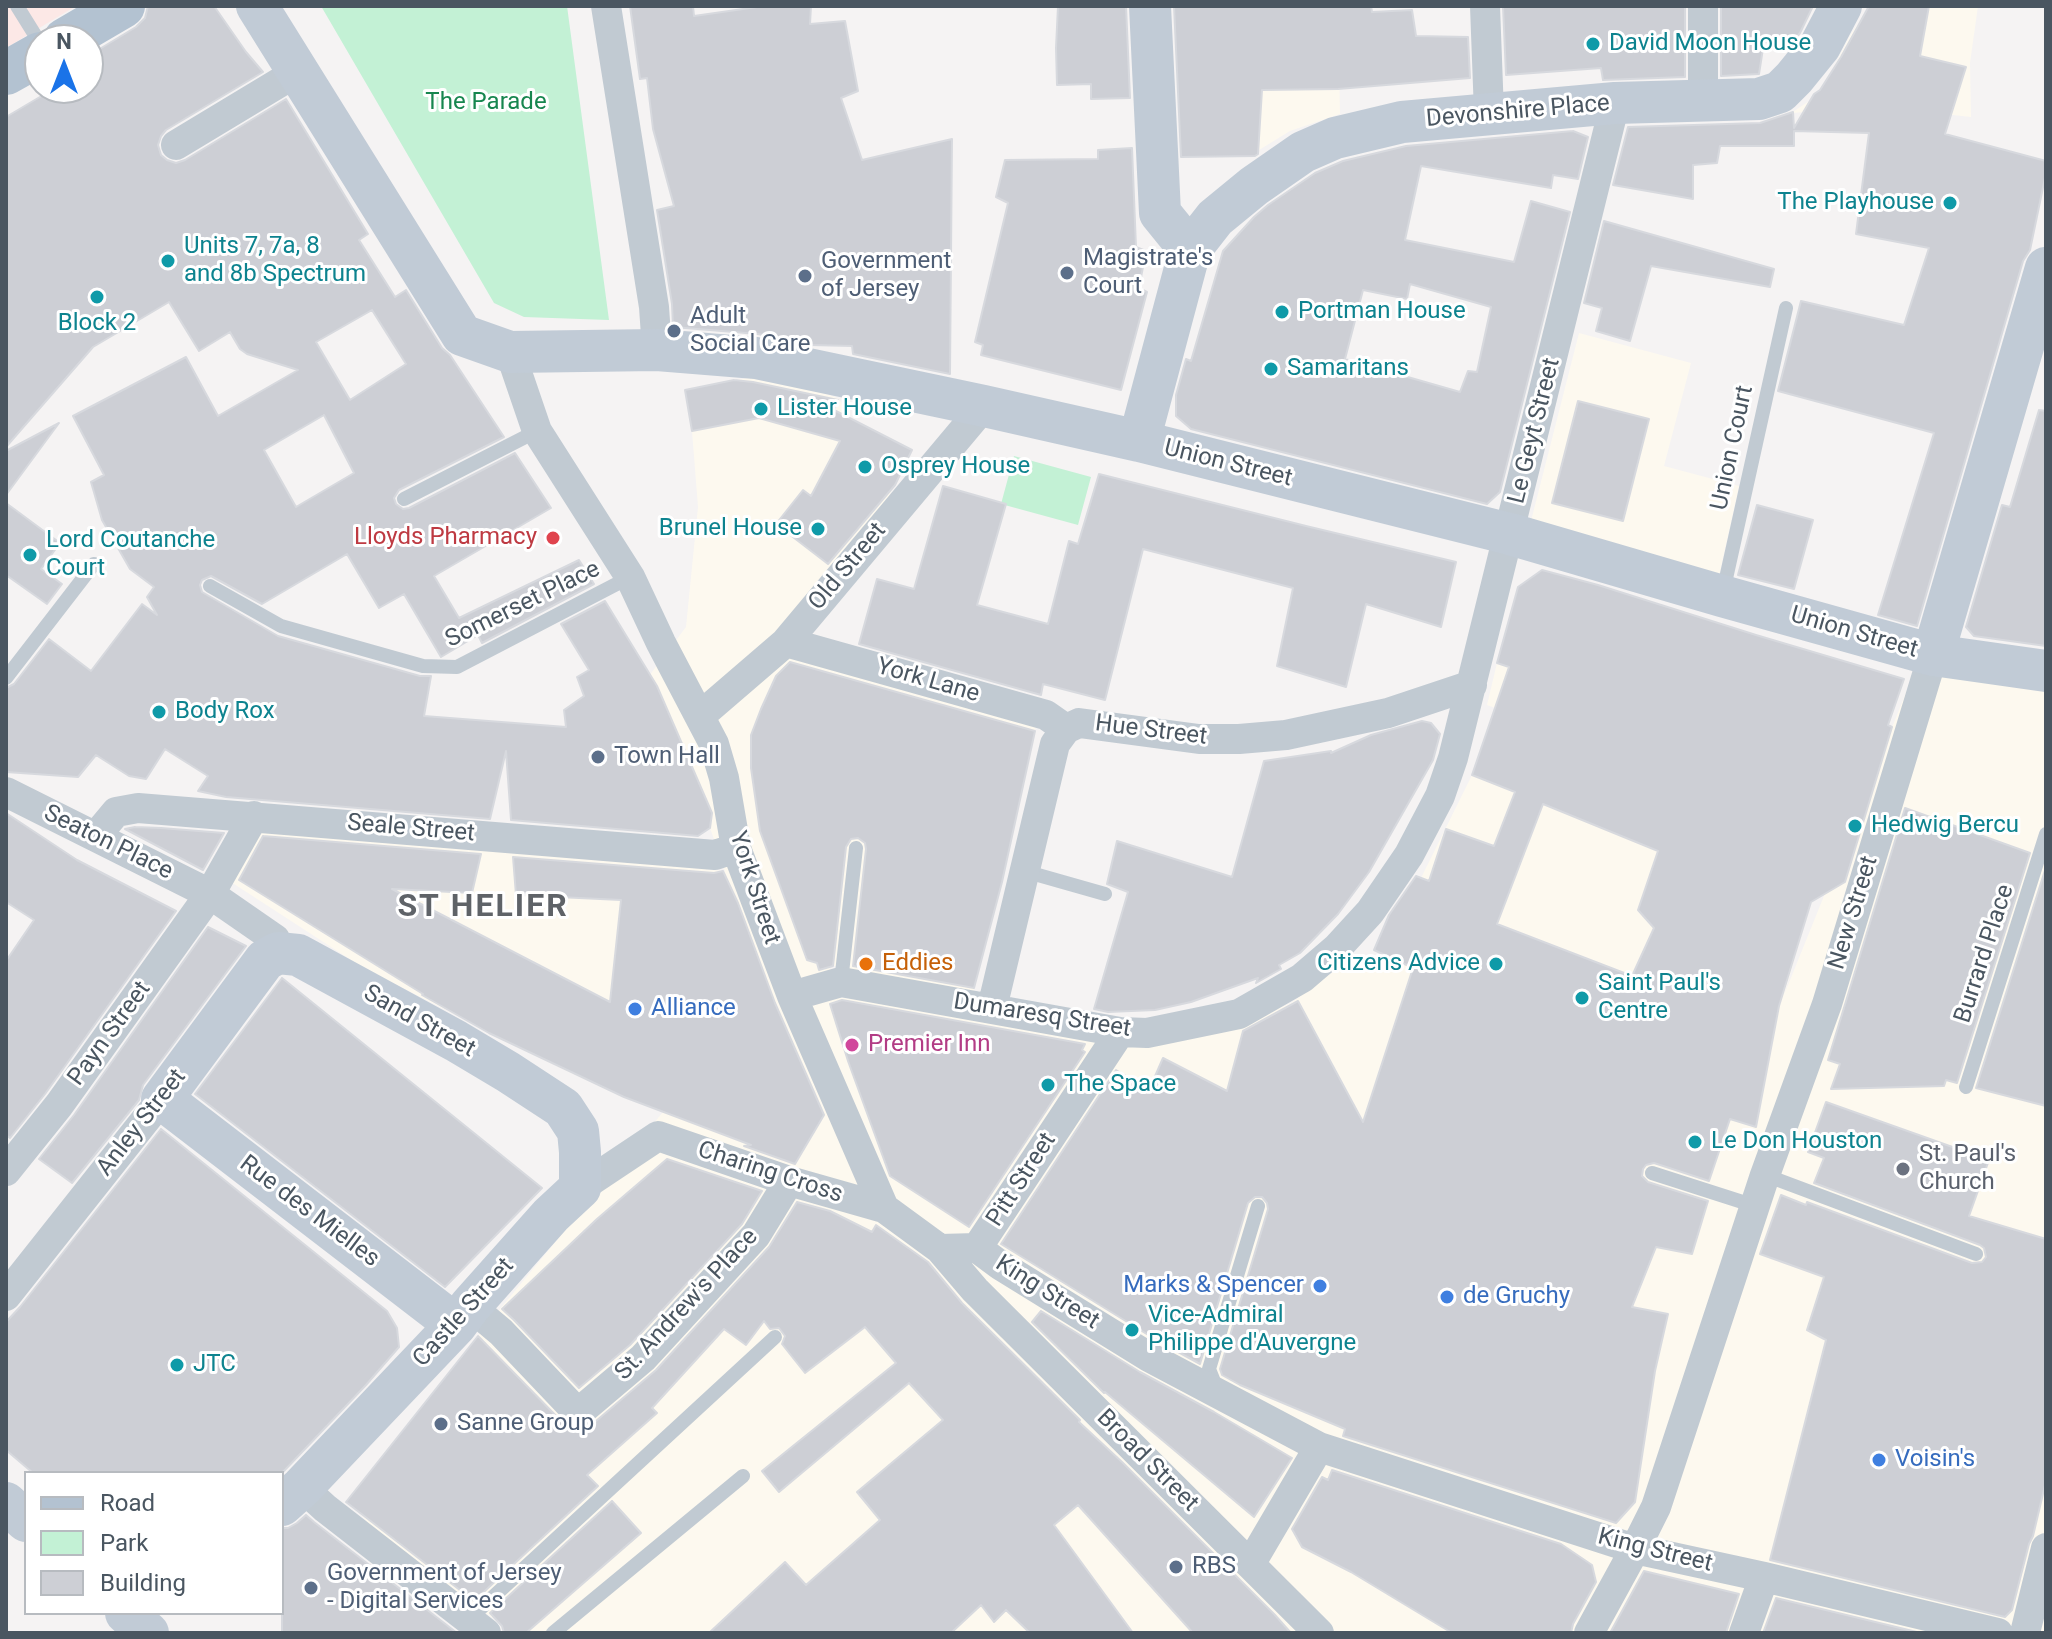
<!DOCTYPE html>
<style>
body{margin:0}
#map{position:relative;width:2052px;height:1639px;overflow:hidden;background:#f5f3f3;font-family:Roboto,sans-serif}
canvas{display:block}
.frame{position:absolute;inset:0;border:8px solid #4a5661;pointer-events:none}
.legend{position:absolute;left:24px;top:1471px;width:260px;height:144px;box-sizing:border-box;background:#fff;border:2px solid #b7bbc0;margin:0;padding:10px 14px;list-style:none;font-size:24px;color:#4a5661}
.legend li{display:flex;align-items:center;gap:16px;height:40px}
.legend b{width:40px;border:2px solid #b7bbc0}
.north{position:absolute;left:24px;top:24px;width:80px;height:80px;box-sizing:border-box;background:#fff;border:2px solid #b7bbc0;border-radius:50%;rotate:0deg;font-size:22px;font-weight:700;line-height:32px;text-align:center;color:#4a5661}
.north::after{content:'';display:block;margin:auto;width:28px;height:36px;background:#1a73e8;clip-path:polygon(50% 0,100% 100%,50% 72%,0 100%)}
</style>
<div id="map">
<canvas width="2052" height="1639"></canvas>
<div class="frame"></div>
<ul class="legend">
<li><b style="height:10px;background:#b3c2d1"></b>Road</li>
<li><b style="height:22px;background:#c3f1d5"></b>Park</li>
<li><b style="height:22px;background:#cdcfd5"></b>Building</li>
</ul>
<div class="north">N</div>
</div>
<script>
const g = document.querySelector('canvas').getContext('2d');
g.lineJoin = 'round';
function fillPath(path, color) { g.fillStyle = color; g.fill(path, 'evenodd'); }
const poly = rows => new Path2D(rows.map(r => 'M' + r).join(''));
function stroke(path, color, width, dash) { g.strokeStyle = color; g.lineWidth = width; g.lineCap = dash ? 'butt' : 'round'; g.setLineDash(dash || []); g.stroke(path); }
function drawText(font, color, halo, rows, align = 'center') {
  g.font = font + ' Roboto,sans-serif'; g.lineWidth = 6; g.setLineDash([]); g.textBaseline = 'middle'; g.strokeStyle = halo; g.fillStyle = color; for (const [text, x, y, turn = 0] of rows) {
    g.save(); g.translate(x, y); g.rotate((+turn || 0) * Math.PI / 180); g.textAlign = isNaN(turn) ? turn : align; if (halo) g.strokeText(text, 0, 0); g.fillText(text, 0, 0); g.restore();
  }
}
const commercial = poly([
 [1257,6,1338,6,1340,114,1290,131,1259,150],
 [1870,6,1978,6,1970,63,1971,117,1881,107,1791,113,1820,94,1851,34],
 [1579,333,1691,363,1664,466,1739,486,1719,576,1531,521],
 [753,377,811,387,839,399,851,419,912,451,879,515,772,640,1036,726,973,993,825,964,830,966,828,997,1236,1027,1291,1003,1356,955,1375,971,1472,775,1658,851,1811,902,1784,995,1920,658,2046,677,2046,1633,515,1633,385,1545,349,1499,495,1315,663,1112,573,1074,365,969,231,882,262,829,725,871,710,828,711,813,643,684,686,627,698,507,692,431,685,390],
 [1497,663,1545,678,1495,708,1487,705]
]);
const medical = poly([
 [6,6,76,6,6,48]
]);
const green = poly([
 [321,6,567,6,609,320,524,317,494,303],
 [1014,456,1091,477,1078,525,1001,504]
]);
const building = poly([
 [148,6,214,6,246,52,263,72,166,130,161,136,158,145,161,155,167,160,176,163,185,160,286,99,368,234,359,240,395,297,406,290,442,348,450,355,504,437,399,490,394,498,396,504,403,509,409,508,515,453,551,508,434,576,459,618,579,560,594,584,482,643,478,635,441,657,404,594,379,608,347,554,262,604,211,576,202,580,200,585,202,592,278,636,420,676,431,676,424,716,566,727,564,710,584,696,577,677,589,670,561,624,605,601,657,686,712,813,710,828,698,836,511,820,506,751,490,819,226,797,198,791,208,776,165,749,146,779,129,776,96,755,78,777,6,772,6,688,14,684,49,639,91,671,142,604,157,615,147,597,154,587,130,569,102,520,91,482,104,475,73,416,186,357,218,416,298,370,247,354,240,349,230,332,199,351,169,302,93,347,6,447,6,117,55,88,88,88,88,56,136,27,145,18,148,6],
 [372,310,406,364,350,400,316,342,372,310],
 [324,415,354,473,296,507,264,450,324,415],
 [630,6,693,6,694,16,764,6,811,6,810,24,845,21,858,91,841,98,862,160,952,139,950,374,853,354,852,346,810,345,758,334,673,327,672,304,657,210,674,206,653,129,647,78,640,79,630,6],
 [1058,6,1126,6,1130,98,1091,99,1091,84,1057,85,1056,48,1058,6],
 [1174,6,1371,6,1372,12,1412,10,1416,36,1468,37,1470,78,1338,89,1262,90,1258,154,1255,156,1181,157,1174,6],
 [1503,6,1685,6,1685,77,1603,80,1601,68,1506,75,1503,6],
 [1721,6,1813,6,1800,33,1790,45,1764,42,1759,74,1721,76,1721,6],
 [1869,6,1929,6,1920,56,1966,67,1945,134,2046,161,2046,173,2030,250,2023,261,1917,626,1878,615,1934,433,1778,391,1801,301,1904,325,1929,248,1856,234,1869,133,1794,131,1794,146,1720,146,1717,163,1693,165,1693,199,1613,185,1628,127,1760,123,1793,112,1794,128,1814,94,1820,90,1841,57,1869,6],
 [1573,131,1588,137,1578,179,1553,175,1551,188,1421,166,1405,240,1514,262,1531,201,1570,212,1500,492,1487,504,1191,429,1176,416,1176,395,1186,359,1191,361,1223,251,1254,217,1268,205,1315,173,1343,161,1406,146,1573,131],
 [1410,284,1491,307,1477,372,1468,371,1460,392,1345,359,1363,290,1407,299,1410,284],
 [1132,148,1136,247,1146,251,1139,288,1147,292,1121,390,981,355,983,345,975,342,1008,203,996,197,1005,160,1098,159,1098,150,1132,148],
 [1604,221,1774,269,1770,287,1651,266,1630,341,1596,331,1602,308,1584,303,1604,221],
 [734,380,753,382,838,400,834,410,912,450,895,485,828,564,776,524,803,490,811,496,840,441,759,418,692,431,685,390,734,380],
 [1578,401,1649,419,1623,521,1552,503,1578,401],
 [2039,410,2046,411,2046,646,1974,636,1966,627,2002,505,2010,507,2039,410],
 [59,423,6,495,6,451,59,423],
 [1099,474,1306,526,1456,562,1441,627,1366,604,1346,687,1277,666,1293,588,1143,549,1105,700,1043,684,1041,695,859,644,877,579,914,589,943,486,1006,504,977,605,1048,624,1069,541,1078,544,1099,474],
 [6,503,60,543,41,569,62,584,47,604,6,575,6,503],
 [1757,505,1813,520,1794,589,1738,575,1757,505],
 [1542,570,1598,585,1756,635,1904,679,1888,725,1892,727,1845,882,1811,902,1779,1006,1756,1127,1730,1119,1709,1181,1654,1163,1646,1165,1643,1169,1642,1176,1648,1182,1708,1201,1692,1254,1656,1247,1632,1307,1668,1314,1655,1371,1635,1502,1616,1523,1343,1436,1345,1429,1240,1385,1222,1375,1220,1369,1268,1209,1267,1203,1262,1197,1255,1197,1248,1203,1200,1364,1158,1341,1001,1244,1116,1070,1149,1090,1163,1058,1227,1091,1243,1031,1298,1001,1363,1122,1413,968,1374,950,1389,915,1416,876,1429,881,1446,829,1494,846,1515,792,1472,775,1509,667,1497,663,1518,587,1542,570],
 [1543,804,1658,851,1638,910,1654,928,1632,976,1497,924,1543,804],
 [790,662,1035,731,1002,882,974,988,853,966,866,849,865,843,858,838,851,839,846,847,833,966,819,970,817,963,807,960,760,831,751,768,751,735,761,709,776,676,790,662],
 [1422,721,1431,723,1440,734,1433,760,1369,872,1338,914,1300,953,1279,965,1281,969,1256,983,1258,978,1191,1002,1155,1010,1108,1012,1094,1009,1128,892,1107,884,1117,841,1232,877,1264,761,1331,751,1331,753,1371,735,1422,721],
 [1905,808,2030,853,1957,1083,1946,1080,1944,1086,1831,1089,1840,1064,1828,1060,1905,808],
 [6,813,77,860,176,911,45,1094,10,1138,6,1135,6,961,34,920,6,902,6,813],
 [135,827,161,828,224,833,203,870,125,829,135,827],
 [263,836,481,854,472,893,392,889,610,1002,621,900,516,895,513,857,714,873,723,871,738,903,775,1003,824,1115,795,1164,744,1146,751,1145,624,1097,489,1033,422,995,423,994,239,880,263,836],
 [2046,867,2046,1106,1976,1088,2046,867],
 [208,927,246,946,143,1085,139,1100,72,1183,39,1159,74,1115,208,927],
 [282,978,542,1188,445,1287,195,1094,282,978],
 [842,1000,1085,1044,1082,1050,1085,1052,969,1227,890,1176,848,1061,830,1004,842,1000],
 [1826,1102,1989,1160,1969,1216,2046,1239,2046,1481,2033,1536,2029,1544,2012,1610,2005,1617,1770,1560,1826,1340,1807,1330,1824,1277,1760,1254,1781,1195,1806,1205,1807,1202,1972,1263,1982,1262,1986,1257,1984,1248,1980,1245,1814,1183,1824,1158,1808,1152,1826,1102],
 [161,1129,387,1311,397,1328,399,1347,366,1385,282,1473,33,1473,6,1450,6,1322,20,1307,161,1129],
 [667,1159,762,1191,742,1224,630,1345,579,1388,514,1320,502,1309,597,1219,667,1159],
 [797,1202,830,1211,872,1232,876,1225,928,1262,962,1303,1080,1420,1079,1422,1122,1462,1275,1615,1291,1633,1193,1633,1078,1505,1054,1525,1133,1633,1030,1633,1006,1610,994,1622,981,1605,951,1633,709,1633,785,1562,806,1585,880,1520,857,1492,943,1420,909,1383,779,1492,762,1471,896,1363,865,1327,805,1373,782,1344,785,1336,779,1328,770,1329,764,1321,746,1345,724,1329,652,1408,657,1413,587,1475,598,1486,474,1601,346,1502,478,1336,566,1426,573,1430,581,1431,589,1427,656,1370,769,1247,797,1202],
 [1041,1311,1140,1372,1214,1412,1292,1458,1254,1517,1105,1392,1104,1393,1032,1322,1041,1311],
 [1332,1470,1561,1544,1592,1565,1596,1582,1573,1624,1571,1633,1452,1633,1351,1572,1302,1547,1292,1529,1322,1477,1328,1480,1332,1470],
 [612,1501,641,1533,526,1633,504,1633,502,1626,490,1613,612,1501],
 [306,1515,314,1522,457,1633,282,1633,282,1528,288,1528,297,1523,306,1515],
 [1644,1571,1739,1594,1726,1633,1610,1633,1644,1571],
 [1776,1598,1921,1633,1763,1633,1776,1598]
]);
const lane = poly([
 [17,6,40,43],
 [404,499,537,431],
 [210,586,281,626,423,666,457,667,630,577],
 [1723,592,1786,308],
 [6,678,94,564],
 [1024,871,1105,894],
 [841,982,856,848],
 [1966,1087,2046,834],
 [1652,1173,1755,1206],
 [1765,1175,1976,1254],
 [1208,1389,1213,1379,1209,1369,1258,1206],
 [468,1620,775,1337],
 [553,1633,743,1476]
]);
const street = poly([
 [606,6,654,307,657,350],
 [1485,6,1489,113],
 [1703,6,1703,100],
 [176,145,297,72],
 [510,352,537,431,630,577,661,643,714,744,724,778,736,848,792,996,884,1208],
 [786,642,1046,715,1066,729],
 [700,716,786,642,984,406],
 [6,792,210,894,275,939,278,953],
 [96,836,116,812,138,808,715,855,736,848],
 [792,996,841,982,1120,1032,1147,1033,1239,1014,1302,978,1337,948,1370,912,1409,855,1440,796,1453,758,1615,103],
 [992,1008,1055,744,1066,729,1079,723,1199,739,1239,739,1286,735,1388,713,1472,685],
 [6,1171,59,1105,210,894,254,816],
 [580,1188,658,1136,789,1181,884,1208,940,1249,975,1290,1319,1633],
 [977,1248,1120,1032],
 [940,1249,977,1248,1000,1265,1149,1357,1319,1447,1635,1549,1764,1577,1998,1633],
 [6,1296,162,1099],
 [470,1306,501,1332,578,1413,643,1358,756,1235,789,1181],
 [302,1487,325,1508,486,1633],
 [1251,1563,1319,1447],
 [1589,1633,1635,1549,1656,1507,1765,1175,1827,1004,1933,655],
 [1744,1633,1764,1577],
 [2025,1633,2046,1548]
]);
const secondary = poly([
 [257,6,462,335,510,352,657,350,756,358,984,406,1139,441,1510,534,1722,596,1933,655,2046,671],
 [1150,6,1160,213,1190,250],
 [1139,441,1190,250,1215,218,1254,186,1303,152,1335,138,1402,122,1615,103,1759,99,1780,92,1794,78,1820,46,1841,6],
 [1933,655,2046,268],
 [6,1503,26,1521],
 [282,1505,302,1487,456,1325,470,1306,551,1215,580,1188,580,1152,578,1131,563,1108,508,1072,456,1041,298,955,278,953,265,960,162,1099,456,1325],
 [126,1613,148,1633]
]);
const primary = poly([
 [65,40,123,6],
 [6,73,40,54]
]);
const markers = [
 [1593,44,8,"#0f9aa8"],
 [1950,203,8,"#0f9aa8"],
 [168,261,8,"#0f9aa8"],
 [1067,273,8,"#5c6f8a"],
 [805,276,8,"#5c6f8a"],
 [97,297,8,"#0f9aa8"],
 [1282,312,8,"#0f9aa8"],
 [674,331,8,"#5c6f8a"],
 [1271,369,8,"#0f9aa8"],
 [761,409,8,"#0f9aa8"],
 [865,467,8,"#0f9aa8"],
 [818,529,8,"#0f9aa8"],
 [553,538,8,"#e0444e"],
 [30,555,8,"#0f9aa8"],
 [159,712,8,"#0f9aa8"],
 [598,757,8,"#5c6f8a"],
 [1855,826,8,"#0f9aa8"],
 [866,964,8,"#e8710a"],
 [1496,964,8,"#0f9aa8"],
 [1582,998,8,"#0f9aa8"],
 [635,1009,8,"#3f7fe0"],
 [852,1045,8,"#d1479c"],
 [1048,1085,8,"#0f9aa8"],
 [1695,1142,8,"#0f9aa8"],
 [1903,1169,8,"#6b7280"],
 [1320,1286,8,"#3f7fe0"],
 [1447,1297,8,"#3f7fe0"],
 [1132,1330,8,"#0f9aa8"],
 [177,1365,8,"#0f9aa8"],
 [441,1424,8,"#5c6f8a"],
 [1879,1460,8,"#3f7fe0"],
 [1176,1567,8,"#5c6f8a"],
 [311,1588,8,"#5c6f8a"]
];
const cultureNames = [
 ["David Moon House",1609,44],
 ["The Playhouse",1934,203,"right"],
 ["Units 7, 7a, 8",184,247],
 ["and 8b Spectrum",184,275],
 ["Portman House",1298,312],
 ["Block 2",97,324,"center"],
 ["Samaritans",1287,369],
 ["Lister House",777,409],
 ["Osprey House",881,467],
 ["Brunel House",802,529,"right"],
 ["Lord Coutanche",46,541],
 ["Court",46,569],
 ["Body Rox",175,712],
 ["Hedwig Bercu",1871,826],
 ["Citizens Advice",1480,964,"right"],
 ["Saint Paul's",1598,984],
 ["Centre",1598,1012],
 ["The Space",1064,1085],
 ["Le Don Houston",1711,1142],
 ["Vice-Admiral",1148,1316],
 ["Philippe d'Auvergne",1148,1344],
 ["JTC",193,1365]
];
const parkNames = [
 ["The Parade",486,103]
];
const streetNames = [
 ["Devonshire Place",1518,112,-5],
 ["Le Geyt Street",1535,431,-76],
 ["Union Court",1733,448,-78],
 ["Union Street",1228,464,14],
 ["Old Street",848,567,-50],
 ["Somerset Place",523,605,-26],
 ["Union Street",1854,633,16],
 ["York Lane",928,681,16],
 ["Hue Street",1151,731,7],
 ["Seale Street",411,829,5],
 ["Seaton Place",108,843,26],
 ["York Street",754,888,72],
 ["New Street",1854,913,-73],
 ["Burrard Place",1985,954,-72],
 ["Dumaresq Street",1042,1016,9],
 ["Sand Street",419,1022,29],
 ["Payn Street",110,1034,-54],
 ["Anley Street",142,1123,-52],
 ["Charing Cross",770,1173,18],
 ["Pitt Street",1022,1180,-57],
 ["Rue des Mielles",309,1212,37],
 ["King Street",1047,1293,32],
 ["St. Andrew's Place",687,1305,-47],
 ["Castle Street",464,1313,-48],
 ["Broad Street",1147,1461,45],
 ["King Street",1655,1551,14]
];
const serviceNames = [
 ["Magistrate's",1083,259],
 ["Court",1083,287],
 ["Government",821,262],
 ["of Jersey",821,290],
 ["Adult",690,317],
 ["Social Care",690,345],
 ["Town Hall",614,757],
 ["Sanne Group",457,1424],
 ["RBS",1192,1567],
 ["Government of Jersey",327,1574],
 ["- Digital Services",327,1602]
];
const healthNames = [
 ["Lloyds Pharmacy",537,538]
];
const foodNames = [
 ["Eddies",882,964]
];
const shopNames = [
 ["Alliance",651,1009],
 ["Marks & Spencer",1304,1286,"right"],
 ["de Gruchy",1463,1297],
 ["Voisin's",1895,1460]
];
const hotelNames = [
 ["Premier Inn",868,1045]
];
const worshipNames = [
 ["St. Paul's",1919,1155],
 ["Church",1919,1183]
];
const districtNames = [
 ["ST HELIER",483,908]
];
fillPath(commercial, '#fdf9ef');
fillPath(medical, '#fce8e6');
fillPath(green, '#c3f1d5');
fillPath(building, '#cdcfd5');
stroke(building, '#d7d9de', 2);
stroke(lane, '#c1cad2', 14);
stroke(street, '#c1cad2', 30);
stroke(secondary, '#c1cbd6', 42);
stroke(primary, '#b3c2d1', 44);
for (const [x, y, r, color] of markers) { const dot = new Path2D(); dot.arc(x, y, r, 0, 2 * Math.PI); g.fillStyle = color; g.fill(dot); stroke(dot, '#fff', 3); }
drawText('24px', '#0d838f', '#fff', cultureNames, 'left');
drawText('24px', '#17864f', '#fff', parkNames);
drawText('24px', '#4a5661', '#fff', streetNames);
drawText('24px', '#4e5e75', '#fff', serviceNames, 'left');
drawText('24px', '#be3a42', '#fff', healthNames, 'right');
drawText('24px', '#c56008', '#fff', foodNames, 'left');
drawText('24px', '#366cbe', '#fff', shopNames, 'left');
drawText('24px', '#b23c85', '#fff', hotelNames, 'left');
drawText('24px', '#5b616d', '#fff', worshipNames, 'left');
g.letterSpacing = '2px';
drawText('bold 32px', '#5f6368', '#fff', districtNames);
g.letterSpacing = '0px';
</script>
